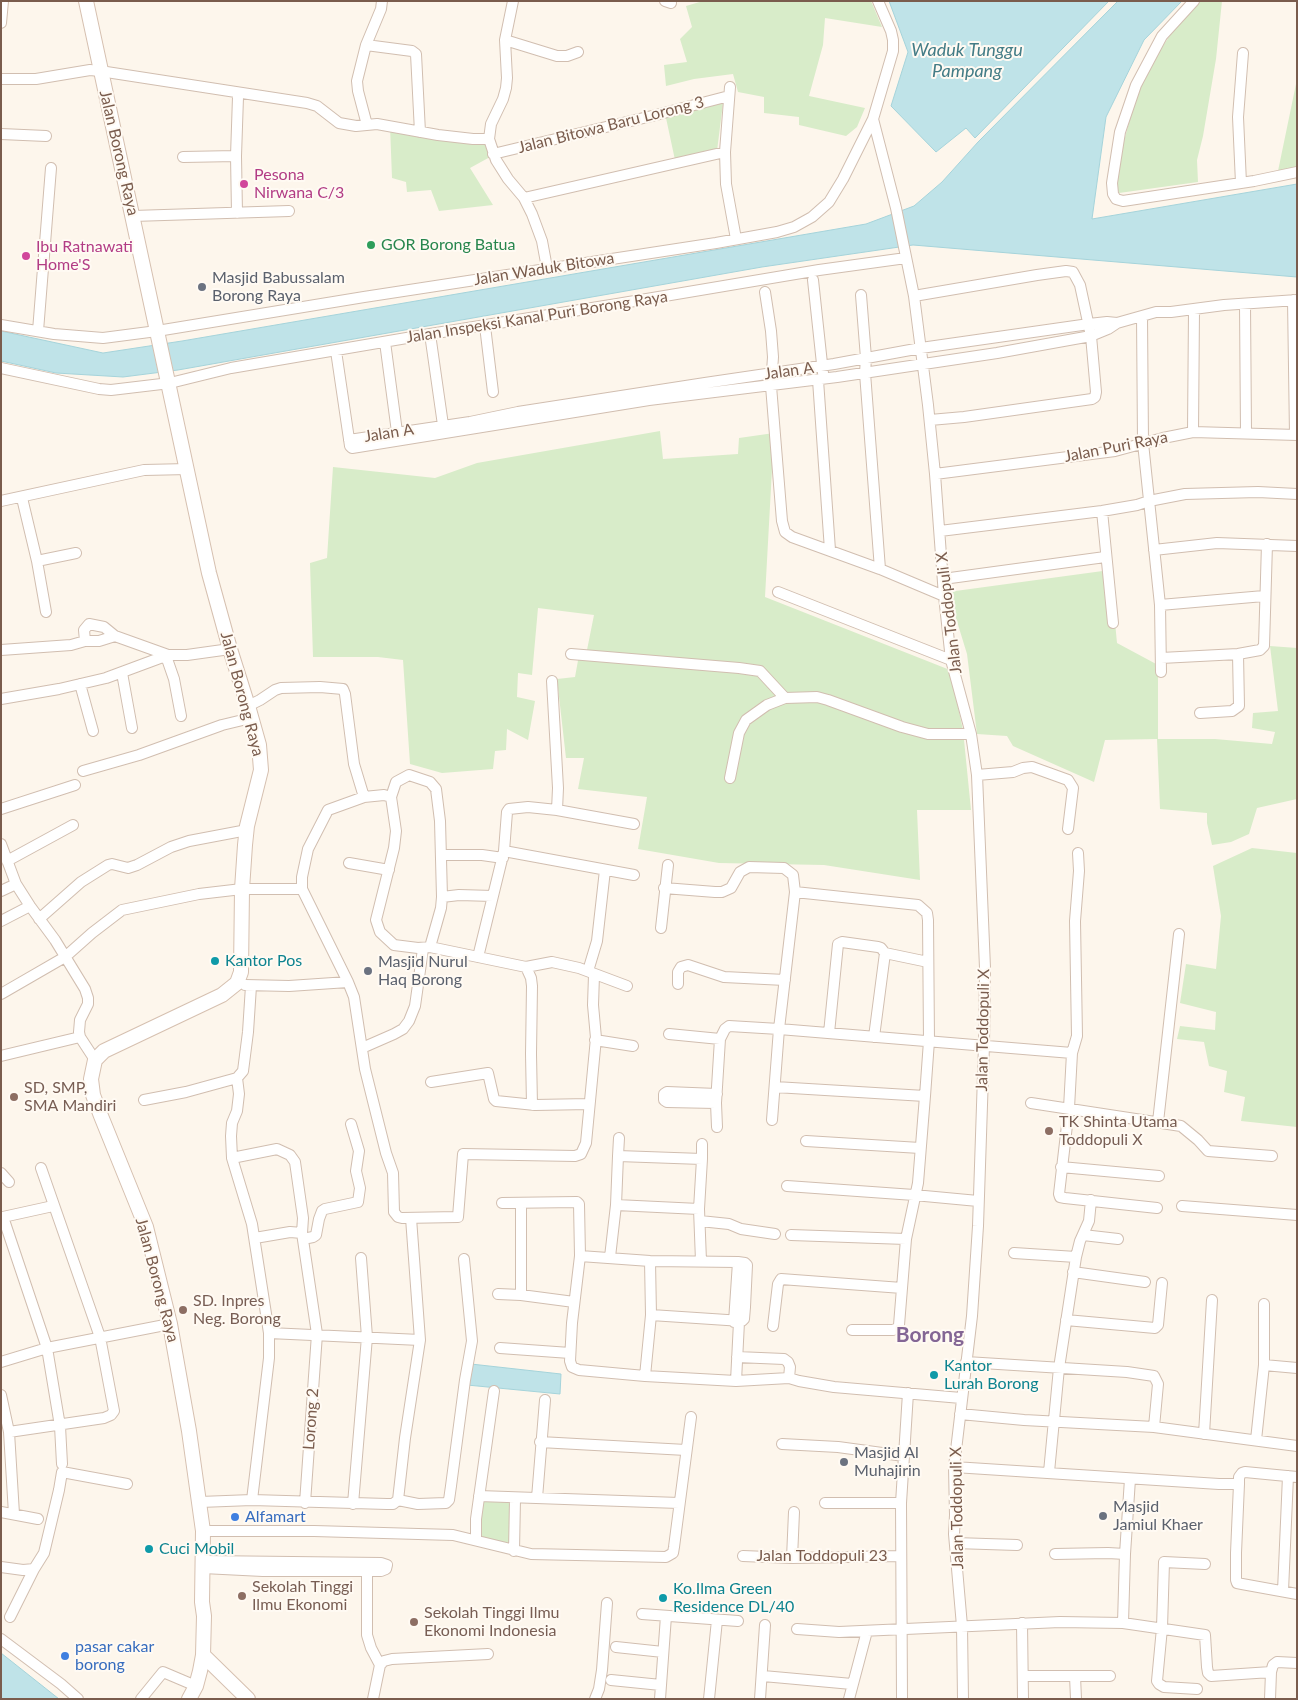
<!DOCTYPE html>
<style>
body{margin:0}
#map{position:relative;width:1298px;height:1700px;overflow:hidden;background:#fdf6ec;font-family:Lato,sans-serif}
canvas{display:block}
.frame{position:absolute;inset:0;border:2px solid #7a5c4d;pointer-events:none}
</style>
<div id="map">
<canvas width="1298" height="1700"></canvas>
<div class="frame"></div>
</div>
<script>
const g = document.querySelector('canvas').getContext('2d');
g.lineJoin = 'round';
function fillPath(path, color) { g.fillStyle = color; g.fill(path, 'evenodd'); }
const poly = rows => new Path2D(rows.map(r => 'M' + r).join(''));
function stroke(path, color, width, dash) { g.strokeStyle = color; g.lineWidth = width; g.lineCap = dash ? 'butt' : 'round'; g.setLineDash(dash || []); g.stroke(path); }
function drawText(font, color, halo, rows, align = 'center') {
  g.font = font + ' Lato,sans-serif'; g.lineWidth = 4; g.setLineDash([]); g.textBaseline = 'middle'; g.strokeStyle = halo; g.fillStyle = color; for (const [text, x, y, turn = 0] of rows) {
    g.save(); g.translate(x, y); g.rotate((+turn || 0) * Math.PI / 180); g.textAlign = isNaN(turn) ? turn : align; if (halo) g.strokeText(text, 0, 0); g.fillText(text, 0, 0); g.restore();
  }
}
const green = poly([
 [703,1,871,1,882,27,825,18,823,45,809,96,865,108,857,127,846,136,799,125,799,117,764,113,764,97,738,92,733,74,694,79,666,86,664,65,687,62,680,39,692,27,686,6],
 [1199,1,1222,1,1216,59,1203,136,1197,160,1198,182,1119,193,1113,180,1141,80,1174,29],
 [1297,80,1297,168,1278,171,1296,84],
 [723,103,717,151,675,160,666,118],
 [390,126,485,143,490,157,470,168,493,205,439,211,431,190,407,192,406,182,392,178],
 [660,431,663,459,738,454,739,438,774,433,765,597,950,670,963,730,971,810,917,810,920,880,824,865,719,863,638,849,647,797,578,789,584,758,566,758,557,679,575,677,579,655,587,650,594,615,538,608,532,675,518,673,517,697,535,701,528,740,507,729,506,750,495,751,493,769,442,773,410,764,403,660,378,657,313,657,310,563,327,558,333,467,435,478,477,463],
 [1110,570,1117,643,1158,665,1158,739,1215,739,1272,744,1275,732,1252,728,1253,713,1278,711,1270,646,1297,648,1297,799,1257,808,1249,834,1231,842,1212,845,1207,823,1207,813,1160,809,1157,739,1105,740,1094,782,1013,746,1007,736,977,734,967,654,948,592],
 [1252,848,1297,853,1297,1127,1241,1121,1245,1097,1224,1092,1227,1071,1209,1066,1204,1042,1177,1039,1180,1026,1215,1030,1216,1012,1180,1003,1186,964,1216,969,1221,916,1213,866],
 [479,1496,515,1499,514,1551,476,1540]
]);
const water = poly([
 [889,1,1109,1,975,138,966,128,936,152,891,106,908,52,889,1],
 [1118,1,1182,1,1144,40,1106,117,1092,219,1297,184,1297,277,913,245,762,267,178,370,123,377,56,373,1,361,1,331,103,353,182,341,866,224,914,206,942,182,978,142,1118,1],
 [471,1364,561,1374,560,1394,467,1385,471,1364],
 [1,1653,59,1699,1,1699,1,1653]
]);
const minor = poly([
 [513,1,505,40,507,78,506,88,503,99,491,124,489,139,496,160,508,179,524,198,532,214,542,241,547,268],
 [665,1,671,3],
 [1194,1,1162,36,1136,85,1120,132,1112,183,1113,194,1116,199,1123,201,1254,181,1297,172],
 [1,23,3,1],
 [505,40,557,56,567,56,578,52],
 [366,45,412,51,416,54,420,132],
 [1,79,36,79,90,70,100,71,307,103,317,106,339,123,356,126,377,124,438,135,473,139,489,139],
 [730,87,725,152,726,184,736,239],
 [873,119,896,208,914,296,928,405,935,474,944,596,951,660,971,734,977,775,985,968,984,1045,978,1226,972,1316,954,1467,955,1515,954,1534,962,1626,963,1699],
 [367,125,358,91,357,81,366,45,381,9,382,1],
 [1,134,46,136],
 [493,154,656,115,729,96],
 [183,157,236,156],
 [1241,183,1238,117,1243,53],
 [524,198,725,152],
 [237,213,236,156,238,97],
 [133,216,289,211],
 [813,280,823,373],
 [765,292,771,331,773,357,771,386,782,521,785,532,792,537,880,569,944,596],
 [861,295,866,358,865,373,880,569],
 [914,296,1037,275,1066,271,1073,272,1080,285,1091,336,1096,392,1095,397,1092,399,964,417,930,420],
 [1293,300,1295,435],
 [1245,304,1246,433],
 [1142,316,1143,443,1160,605,1161,672],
 [1,325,54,334,103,338,157,331,364,297,716,243,777,232,794,227,812,217,829,202,843,179,873,119,893,51,893,40,891,31,878,1],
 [485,326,493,392],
 [38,331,51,168],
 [430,334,443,425],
 [385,342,397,432],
 [336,351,350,446,352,448,649,400,837,377,997,353,1091,336,1108,329,1117,323],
 [1,368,99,389,111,390,170,383,231,368,430,334,617,304,819,270,906,258],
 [818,380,830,550],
 [1193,432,1194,310],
 [349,440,470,422,518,412,705,383,834,364,921,348,1089,324,1107,322,1117,323,1156,312,1171,312,1224,305,1297,300],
 [935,474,1115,451,1163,438,1193,432,1297,435],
 [22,498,37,561,46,612],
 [1,501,144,470,188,469],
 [1102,511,1113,623],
 [940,531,1102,511,1137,505,1149,501,1185,494,1258,492,1297,494],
 [1154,550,1217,543,1297,546],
 [37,561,76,553],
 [943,579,1105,557],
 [778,592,951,660],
 [1160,605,1264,596],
 [85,641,84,630,89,624,104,627,115,636],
 [1,650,71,645,85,641,99,641,115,636,168,655,187,655,230,649],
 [571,654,739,668,760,671,785,698],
 [166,656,174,679,181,716],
 [1161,658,1238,654,1260,650,1264,646,1267,544],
 [122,673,132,728],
 [552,681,558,788,557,810],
 [80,684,93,731],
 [1,699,59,689,106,678,168,655],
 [248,706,260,700,275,690,281,688,320,687,343,689,345,694,354,764,364,797],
 [1200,713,1232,711,1239,706,1238,654],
 [83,771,139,755,222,725,251,718],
 [977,775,1013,772,1023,768,1032,767,1068,780,1073,788,1068,829],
 [730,778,739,733,746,720,767,705,785,698,817,697,828,700,902,727,928,734,971,734],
 [391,797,396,782,409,775,430,782,436,789,440,821,442,897,441,908,430,947],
 [1,809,75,785],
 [1,844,16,884,30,906,55,940,85,989,88,998,88,1004,80,1020,79,1032,80,1037,95,1060],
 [504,851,634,875],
 [441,855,482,855,503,858],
 [7,861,73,825],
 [349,863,389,870],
 [664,888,715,892,722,892,731,888,740,872,749,867,784,868,793,875,795,892,779,1029,772,1120],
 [1,891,16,884],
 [795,892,918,905,927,913,928,920,929,1041,925,1096,918,1183,906,1239,899,1325,898,1328,893,1330,852,1330],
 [442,897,459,895,493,896],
 [39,919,81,882,108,865,112,864,128,868,137,865,171,847,189,841,247,830],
 [1,921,30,906],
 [661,928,668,865],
 [478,957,504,851,507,812,509,809,528,807,557,810,634,824],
 [526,967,531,978,532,986,531,1054,532,1105],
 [588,971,597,941,605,870],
 [594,975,593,1005,596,1038,586,1143,581,1154,575,1156,463,1154,458,1217,402,1218,398,1217,394,1212,393,1173,386,1153,365,1069,354,997,348,982,302,889,302,877,308,849,328,810,364,797,384,795,391,797,396,831,394,848,376,920,380,932,394,945,418,948,430,947,526,967,552,962,579,968,627,986],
 [678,984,678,972,681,967,688,965,724,977,785,980],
 [245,985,289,986,348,982],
 [251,986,248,1032,243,1071,237,1078,239,1094,237,1111,232,1123,231,1136,232,1158,252,1224,269,1333,269,1358,252,1500],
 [1,994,65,957,92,933,122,910,199,894,242,889,302,889],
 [829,1033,838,944,842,942,878,947,881,948,885,953],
 [669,1034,720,1039],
 [874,1037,885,953,928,962],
 [595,1040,633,1046],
 [362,1048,394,1034,403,1029,409,1021,415,1006,423,949],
 [1072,1053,1077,1036,1075,921,1079,871,1078,853],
 [1,1056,80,1037],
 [431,1082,488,1073,494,1099,496,1101,535,1105,589,1104],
 [775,1087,925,1096],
 [144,1100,186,1092,237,1078],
 [716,1103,667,1102,664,1100,664,1094,667,1092,717,1094],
 [1031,1103,1181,1126,1198,1140,1208,1151,1272,1156],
 [1158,1122,1179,934],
 [717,1127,716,1103,720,1039,725,1029,729,1026,779,1029,1072,1053,1069,1108,1059,1194,1060,1197,1065,1198,1157,1208],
 [806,1141,920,1148],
 [618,1156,619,1138],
 [232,1158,277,1149,290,1155,295,1162,303,1218,302,1233,317,1334,305,1503],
 [702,1159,702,1144],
 [1061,1167,1159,1176],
 [1,1173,9,1182],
 [787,1186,914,1195,978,1201],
 [502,1203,577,1202,579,1204,580,1256],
 [521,1203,521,1295,574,1302],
 [616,1205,699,1209],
 [53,1206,3,1217,47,1348,60,1426,62,1464],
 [1182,1206,1297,1215],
 [700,1221,729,1224,741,1229,775,1234],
 [791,1235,906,1239],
 [1083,1235,1118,1239],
 [255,1238,290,1232,302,1233],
 [303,1239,313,1237,316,1235,319,1219,322,1211,325,1209,358,1202,360,1188,356,1171,359,1151,351,1124],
 [1014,1253,1076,1257,1080,1241,1089,1221,1091,1200],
 [610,1257,616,1205,618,1156,702,1159,699,1209,701,1261],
 [1073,1272,1145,1282],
 [498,1294,521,1295],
 [1264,1304,1264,1365],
 [651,1315,742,1321,744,1319,745,1307,747,1265,745,1263,738,1262,650,1261,580,1256,572,1323,570,1361,572,1367,579,1370,645,1376,736,1381,789,1378,799,1381,834,1387,961,1398],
 [1066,1320,1155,1328,1158,1325,1162,1283],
 [734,1322,738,1262],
 [773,1326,778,1284,781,1279,902,1288],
 [269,1333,420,1340],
 [500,1348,570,1353],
 [737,1357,784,1359,788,1362,790,1367,789,1378],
 [1,1362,47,1348,170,1324],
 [966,1362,1127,1372,1154,1376,1158,1384,1154,1427],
 [645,1376,651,1315,650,1261],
 [736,1381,739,1322],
 [1,1395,9,1432,14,1514],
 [960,1414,1024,1420,1154,1427,1297,1446],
 [9,1432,104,1418,111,1415,114,1411,100,1337,41,1168],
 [1204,1434,1212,1300],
 [1256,1440,1264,1365,1297,1368],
 [540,1442,686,1450],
 [782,1444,838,1447,904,1456],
 [954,1467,1219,1484,1239,1484,1239,1477,1242,1473,1245,1472,1297,1477],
 [1049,1472,1059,1368,1076,1257],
 [1239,1484,1236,1553,1236,1580,1237,1583,1242,1584,1297,1594],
 [479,1496,679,1503],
 [537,1498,545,1400],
 [398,1500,405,1438,420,1340,411,1218],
 [200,1502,252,1500,387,1504,393,1504,398,1500,418,1504,446,1503,449,1500,451,1486,465,1380,472,1341,464,1259],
 [825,1503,901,1503],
 [353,1504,367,1337,361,1258],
 [1,1512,38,1519],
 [203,1531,314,1531,453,1535,531,1554,666,1557,673,1553,674,1547,691,1417],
 [476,1540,476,1519,494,1391],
 [955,1543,1017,1545],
 [514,1551,515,1499],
 [1055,1554,1108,1553,1125,1554],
 [743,1556,792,1558,901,1556],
 [792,1558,794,1512],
 [1,1567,23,1570,34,1569,44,1553,59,1490,62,1472,127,1484],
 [203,1568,263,1571,381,1571,386,1569,387,1565,381,1563,203,1561],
 [367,1571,367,1635,371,1648,380,1665],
 [1283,1591,1288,1476],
 [642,1614,738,1621],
 [10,1617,34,1569],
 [1022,1623,1023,1699],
 [1123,1623,1125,1554,1130,1479],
 [797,1629,839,1632,1060,1622,1123,1623,1205,1635,1207,1667,1208,1673,1211,1676,1271,1672],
 [1,1639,61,1684,78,1699],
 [616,1647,663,1652],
 [763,1676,852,1684],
 [1023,1676,1110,1676],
 [1075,1676,1076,1699],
 [611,1680,661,1685],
 [1197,1689,1164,1687,1159,1684,1157,1681,1162,1628,1164,1562,1205,1564],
 [141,1699,163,1672,196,1686],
 [373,1699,380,1665,384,1661,392,1659,488,1654],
 [595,1699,599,1689,602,1670,607,1603],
 [660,1699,666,1616],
 [709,1699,717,1620],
 [760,1699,765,1625],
 [849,1699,867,1631],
 [902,1699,901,1503,908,1393],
 [1270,1699,1271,1672,1273,1665,1277,1662,1297,1663]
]);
const secondary = poly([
 [86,1,209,573,230,649,248,706,259,745,261,770,247,826,245,845,242,889,241,972,237,983,222,995,104,1051,95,1060,91,1079,93,1095,101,1116,146,1227,170,1324,189,1431,203,1531,202,1602,204,1616,203,1655,200,1671,196,1686,189,1699],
 [203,1655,248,1699]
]);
const markers = [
 [244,184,5,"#d1479c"],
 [371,245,5,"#2e9e5b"],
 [26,256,5,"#d1479c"],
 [202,287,5,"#6b7280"],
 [215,961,5,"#0f9aa8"],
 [368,971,5,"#6b7280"],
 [14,1097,5,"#8d6e63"],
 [1049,1131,5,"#8d6e63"],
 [183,1310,5,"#8d6e63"],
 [934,1375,5,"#0f9aa8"],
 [844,1462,5,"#6b7280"],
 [1103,1516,5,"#6b7280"],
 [235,1517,5,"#3f7fe0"],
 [149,1549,5,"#0f9aa8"],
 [242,1596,5,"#8d6e63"],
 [663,1598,5,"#0f9aa8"],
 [414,1622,5,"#8d6e63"],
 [65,1656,5,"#3f7fe0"]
];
const streetNames = [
 ["Jalan Bitowa Baru Lorong 3",611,125,-14],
 ["Jalan Borong Raya",119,153,77],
 ["Jalan Waduk Bitowa",544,269,-9],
 ["Jalan Inspeksi Kanal Puri Borong Raya",537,317,-9],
 ["Jalan A",789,371,-8],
 ["Jalan A",389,433,-9],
 ["Jalan Puri Raya",1116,447,-11],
 ["Jalan Toddopuli X",949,613,-97],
 ["Jalan Borong Raya",242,694,75],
 ["Jalan Toddopuli X",983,1030,-89],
 ["Jalan Borong Raya",157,1280,75],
 ["Lorong 2",311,1419,-86],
 ["Jalan Toddopuli X",957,1508,-91],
 ["Jalan Toddopuli 23",822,1556]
];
const hotelNames = [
 ["Pesona",254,175],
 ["Nirwana C/3",254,193],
 ["Ibu Ratnawati",36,247],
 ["Home'S",36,265]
];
const leisureNames = [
 ["GOR Borong Batua",381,245]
];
const worshipNames = [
 ["Masjid Babussalam",212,278],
 ["Borong Raya",212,296],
 ["Masjid Nurul",378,962],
 ["Haq Borong",378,980],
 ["Masjid Al",854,1453],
 ["Muhajirin",854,1471],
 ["Masjid",1113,1507],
 ["Jamiul Khaer",1113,1525]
];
const cultureNames = [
 ["Kantor Pos",225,961],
 ["Kantor",944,1366],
 ["Lurah Borong",944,1384],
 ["Cuci Mobil",159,1549],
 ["Ko.Ilma Green",673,1589],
 ["Residence DL/40",673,1607]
];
const educationNames = [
 ["SD, SMP,",24,1088],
 ["SMA Mandiri",24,1106],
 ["TK Shinta Utama",1059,1122],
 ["Toddopuli X",1059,1140],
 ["SD. Inpres",193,1301],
 ["Neg. Borong",193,1319],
 ["Sekolah Tinggi",252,1587],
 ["Ilmu Ekonomi",252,1605],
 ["Sekolah Tinggi Ilmu",424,1613],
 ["Ekonomi Indonesia",424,1631]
];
const shopNames = [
 ["Alfamart",245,1517],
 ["pasar cakar",75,1647],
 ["borong",75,1665]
];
const waterNames = [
 ["Waduk Tunggu",967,50],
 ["Pampang",967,71]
];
const districtNames = [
 ["Borong",930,1335]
];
fillPath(green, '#d8ecc9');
fillPath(water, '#bfe3e8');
stroke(water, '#a5d3da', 1);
stroke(minor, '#d1beb0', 12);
stroke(secondary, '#d6c0b0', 16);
stroke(minor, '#fff', 10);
stroke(secondary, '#fff', 14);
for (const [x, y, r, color] of markers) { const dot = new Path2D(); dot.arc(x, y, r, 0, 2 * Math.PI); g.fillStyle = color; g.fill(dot); stroke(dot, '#fffaf3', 2); }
drawText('16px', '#7a5c4d', '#fffaf3', streetNames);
drawText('16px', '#b23c85', '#fffaf3', hotelNames, 'left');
drawText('16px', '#27864d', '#fffaf3', leisureNames, 'left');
drawText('16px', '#5b616d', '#fffaf3', worshipNames, 'left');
drawText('16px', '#0d838f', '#fffaf3', cultureNames, 'left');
drawText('16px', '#785e54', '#fffaf3', educationNames, 'left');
drawText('16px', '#366cbe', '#fffaf3', shopNames, 'left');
drawText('italic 18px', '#437c86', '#fffaf3', waterNames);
drawText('bold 21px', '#846695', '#fffaf3', districtNames);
</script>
